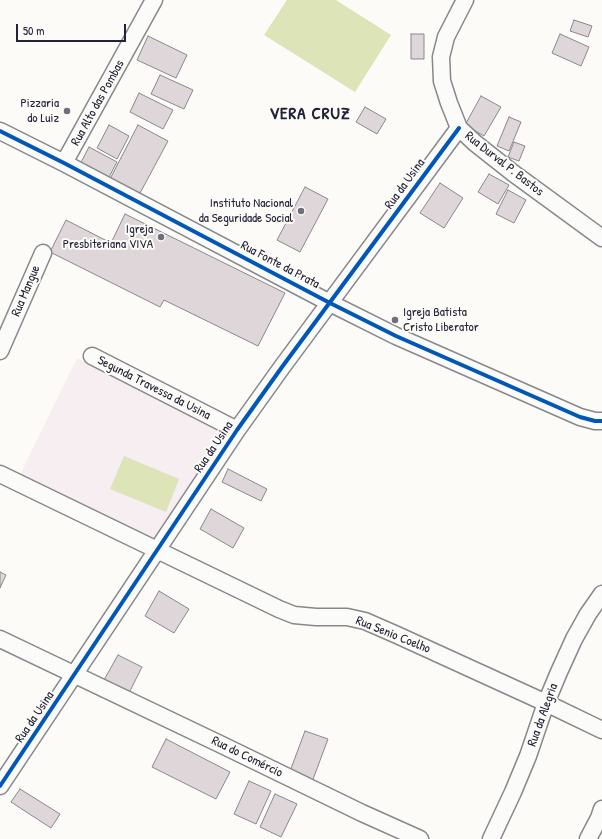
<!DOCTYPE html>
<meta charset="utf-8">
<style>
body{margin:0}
#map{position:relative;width:602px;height:839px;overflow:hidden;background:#fcfbf8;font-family:"Patrick Hand",sans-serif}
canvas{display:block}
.scale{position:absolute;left:16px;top:24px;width:110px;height:18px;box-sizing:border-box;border:2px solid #22223b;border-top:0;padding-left:5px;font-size:12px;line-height:14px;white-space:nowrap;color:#22223b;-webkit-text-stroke:3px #fdfcf7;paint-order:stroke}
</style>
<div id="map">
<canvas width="602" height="839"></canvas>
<div class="scale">50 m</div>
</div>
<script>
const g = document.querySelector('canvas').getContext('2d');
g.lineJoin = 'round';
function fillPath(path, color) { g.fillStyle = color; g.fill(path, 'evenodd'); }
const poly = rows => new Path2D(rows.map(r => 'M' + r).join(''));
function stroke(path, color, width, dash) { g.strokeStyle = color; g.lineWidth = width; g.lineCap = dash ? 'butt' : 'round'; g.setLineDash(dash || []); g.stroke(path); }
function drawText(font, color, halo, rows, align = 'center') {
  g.font = font + ' "Patrick Hand",sans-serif'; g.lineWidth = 4; g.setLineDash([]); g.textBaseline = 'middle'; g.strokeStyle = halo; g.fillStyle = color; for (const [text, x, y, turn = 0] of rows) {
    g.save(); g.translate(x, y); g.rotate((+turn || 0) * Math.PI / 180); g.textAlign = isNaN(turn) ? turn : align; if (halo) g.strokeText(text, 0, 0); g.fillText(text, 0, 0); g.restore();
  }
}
const built = poly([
 [77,358,224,433,155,542,18,479]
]);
const green = poly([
 [287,0,336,0,391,35,355,92,264,35],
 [124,456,179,479,166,512,110,489]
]);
const building = poly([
 [574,20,592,26,588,37,570,31,574,20],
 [411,34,424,34,424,59,411,59,411,34],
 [560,34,589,47,581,66,552,53,560,34],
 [148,36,187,55,176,78,137,60,148,36],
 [160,75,193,90,184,109,151,94,160,75],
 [139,93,173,110,163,129,130,112,139,93],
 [481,96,501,107,484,136,465,125,481,96],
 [365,107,386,119,377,134,356,122,365,107],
 [509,117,521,122,509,151,497,146,509,117],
 [109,125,129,136,117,159,97,148,109,125],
 [138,125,168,141,139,195,110,179,138,125],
 [514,142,525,146,519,161,508,157,514,142],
 [89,147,117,162,107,181,79,166,89,147],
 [489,174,509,185,498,204,478,192,489,174],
 [440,183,463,198,444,228,420,213,440,183],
 [305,187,328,199,300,252,277,240,305,187],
 [508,190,526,200,514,223,496,214,508,190],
 [125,214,285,293,258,346,164,300,160,307,50,252,66,220,111,243,125,214],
 [228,469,267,489,261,501,222,482,228,469],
 [211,509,244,528,233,548,200,529,211,509],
 [0,572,6,575,0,588,0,572],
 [159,591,189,609,174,633,145,616,159,591],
 [118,655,142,667,129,693,104,680,118,655],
 [305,731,328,739,312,782,289,774,305,731],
 [166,739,230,772,216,799,152,767,166,739],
 [249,781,271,791,256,824,234,814,249,781],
 [20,789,60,814,51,828,11,802,20,789],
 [275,794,297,804,281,837,260,827,275,794]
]);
const minor = poly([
 [465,0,446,37,441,57,442,81,449,103,459,128,475,143,513,173,602,238],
 [0,131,64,163,330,303,396,336,580,417,595,421,602,421],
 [64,163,154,0],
 [0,351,43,253],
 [92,356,237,430],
 [0,474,279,609,294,615,316,617,347,617,365,621,397,635,546,703,602,730],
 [0,639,222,745,362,813,420,839],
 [0,786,237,430,282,367,459,128],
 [491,839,513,792,528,756,546,703,559,672,574,639,588,614,602,594],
 [588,839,599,818,602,809]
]);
const cycleway = poly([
 [0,131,64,163,330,303,396,336,580,417,595,421,602,421],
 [0,786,237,430,282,367,459,128]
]);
const markers = [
 [67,111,4,"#6e6e7d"],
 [301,211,4,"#6e6e7d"],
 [161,237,4,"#6e6e7d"],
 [395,320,4,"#6e6e7d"]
];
const streetNames = [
 ["Rua Alto das Pombas",98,103,-61],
 ["Rua Durval P. Bastos",504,164,38],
 ["Rua da Usina",405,184,-54],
 ["Rua Fonte da Prata",280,265,28],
 ["Rua Mangue",26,291,-67],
 ["Segunda Travessa da Usina",154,388,27],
 ["Rua da Usina",214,447,-56],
 ["Rua Senio Coelho",393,635,22],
 ["Rua da Alegria",543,715,-70],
 ["Rua da Usina",35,717,-56],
 ["Rua do Comércio",247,757,26]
];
const poiNames = [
 ["Pizzaria",59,104],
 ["do Luiz",59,119],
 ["Instituto Nacional",293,204],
 ["da Seguridade Social",293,219],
 ["Igreja",153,230],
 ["Presbiteriana VIVA",153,245],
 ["Igreja Batista",403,313,"left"],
 ["Cristo Liberator",403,328,"left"]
];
const districtNames = [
 ["VERA CRUZ",310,114]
];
fillPath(built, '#f6eef0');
fillPath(green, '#dde4b8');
fillPath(building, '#dfd6da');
stroke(building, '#88888c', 1);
stroke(minor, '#88888c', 19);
stroke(minor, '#fbfbf9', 16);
stroke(cycleway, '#0057b8', 4);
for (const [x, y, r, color] of markers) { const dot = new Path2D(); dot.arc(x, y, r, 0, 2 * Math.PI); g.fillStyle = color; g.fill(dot); stroke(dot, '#fdfcf7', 1.5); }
drawText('13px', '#22223b', '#fdfcf7', streetNames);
drawText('13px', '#22223b', '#fdfcf7', poiNames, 'right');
g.letterSpacing = '1px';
drawText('bold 17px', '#22223b', '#fdfcf7', districtNames);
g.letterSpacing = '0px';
</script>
